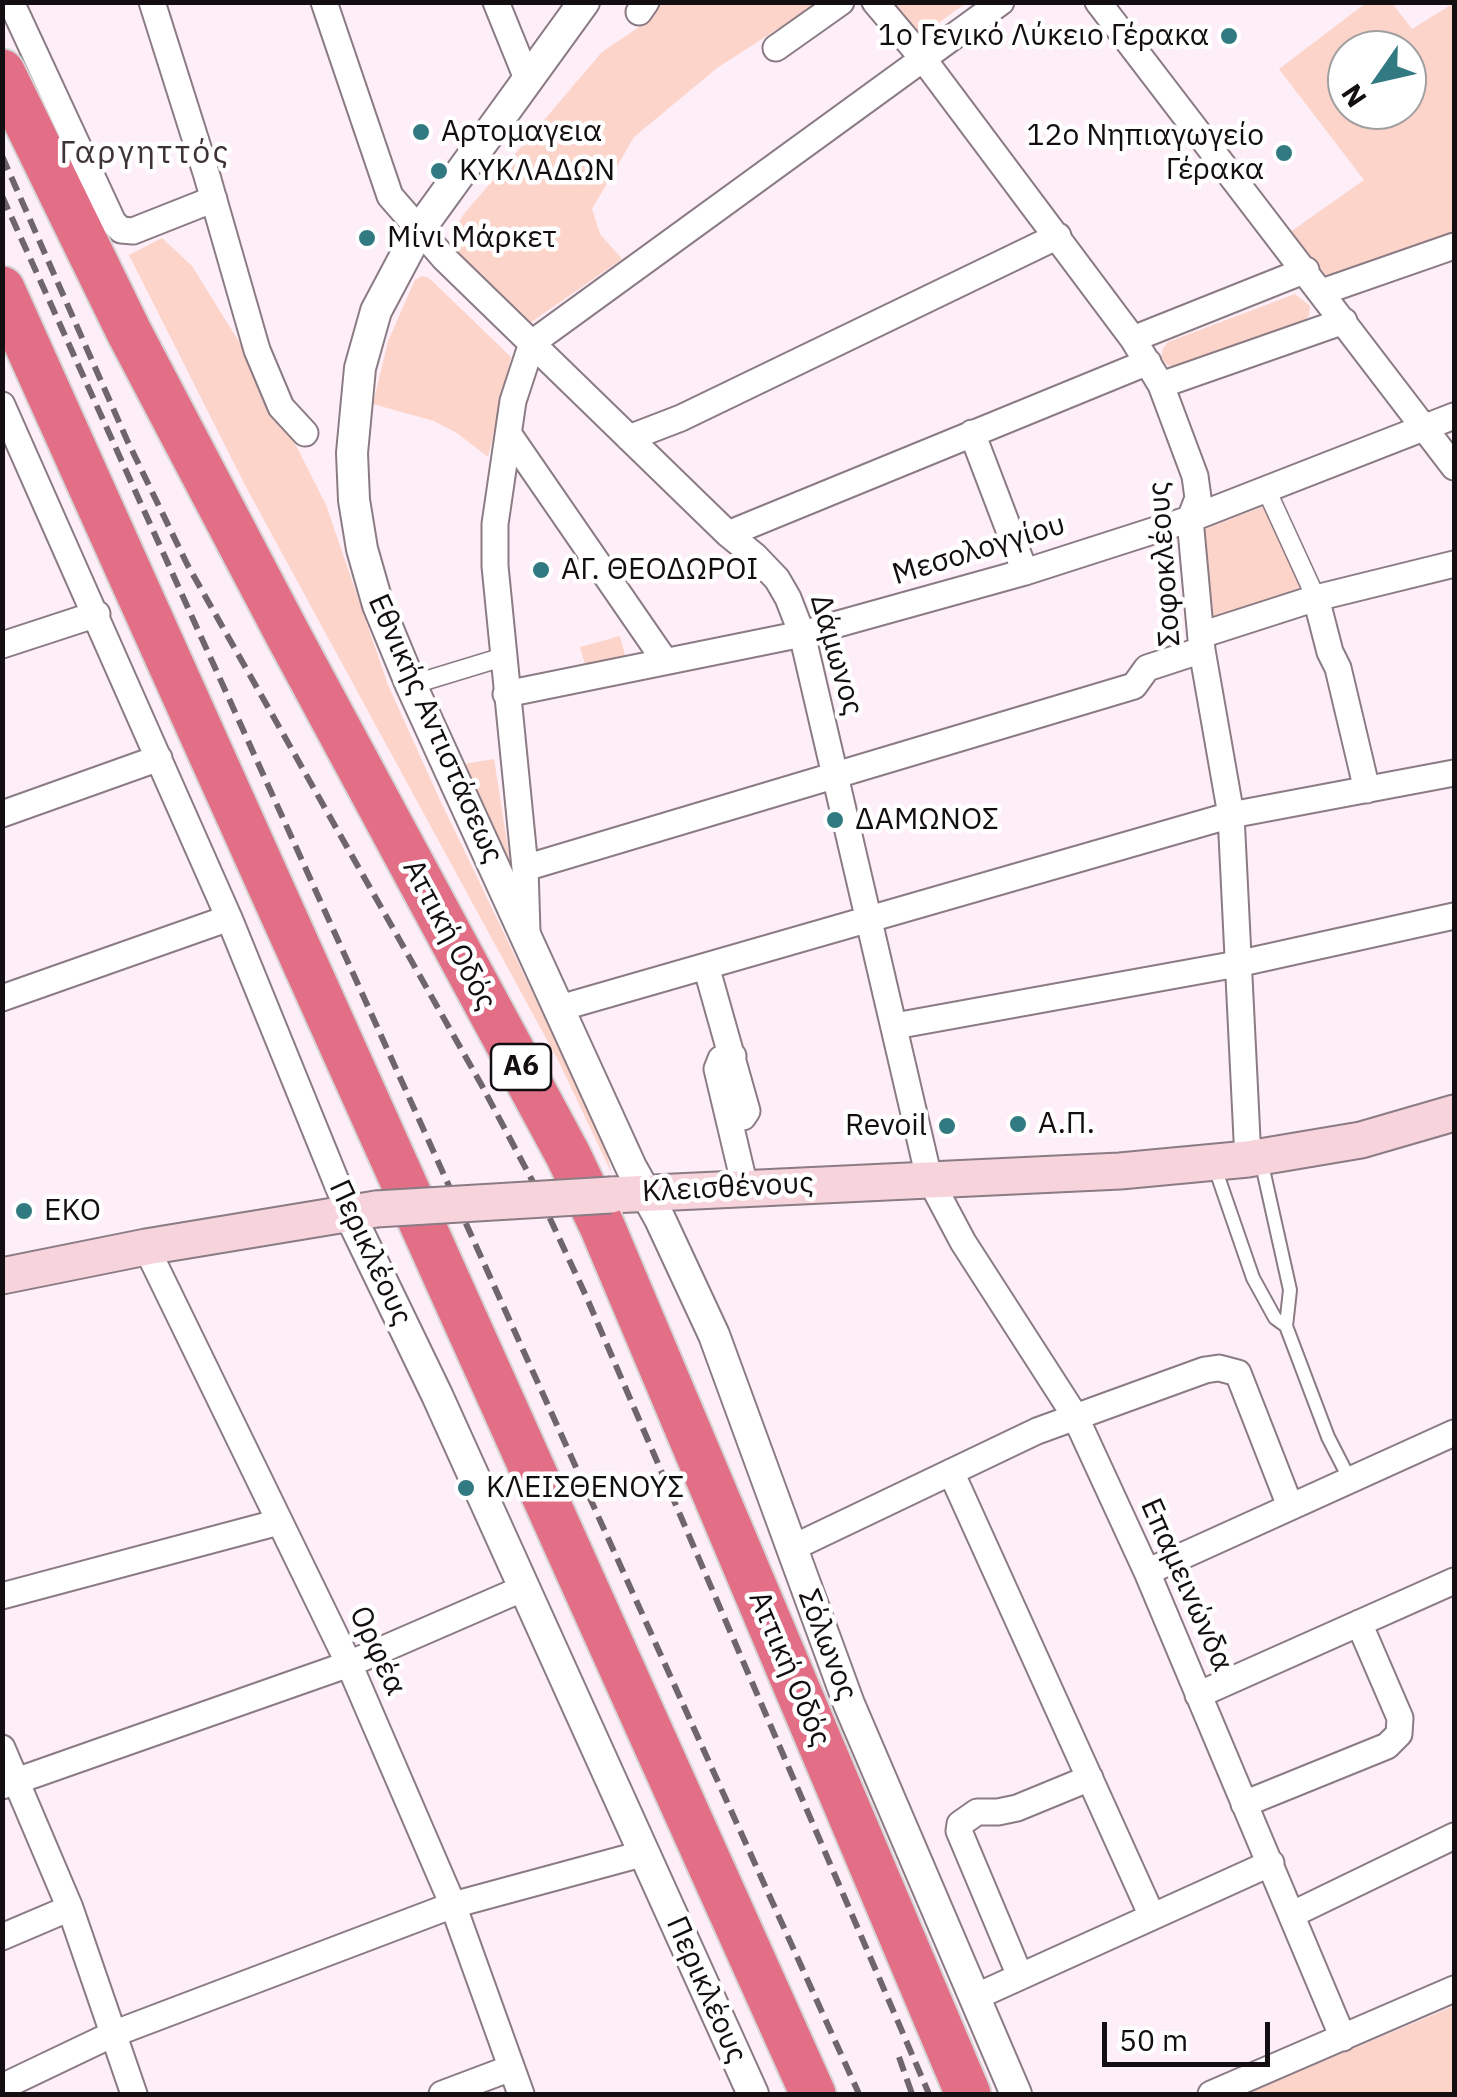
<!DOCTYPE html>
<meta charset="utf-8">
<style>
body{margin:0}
#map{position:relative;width:1457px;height:2097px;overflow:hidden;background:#feeef7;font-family:"IBM Plex Sans",sans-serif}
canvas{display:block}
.frame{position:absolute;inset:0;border:5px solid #130e11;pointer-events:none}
.north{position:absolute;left:1327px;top:30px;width:100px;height:100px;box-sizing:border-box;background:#fff;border:2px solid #a19fa0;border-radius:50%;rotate:236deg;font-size:28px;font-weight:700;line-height:40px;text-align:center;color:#130e11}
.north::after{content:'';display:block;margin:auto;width:35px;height:45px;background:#327a81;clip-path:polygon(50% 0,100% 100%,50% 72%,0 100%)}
.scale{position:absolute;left:1102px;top:2022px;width:168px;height:45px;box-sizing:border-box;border:5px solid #130e11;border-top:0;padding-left:12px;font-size:30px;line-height:35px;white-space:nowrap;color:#130e11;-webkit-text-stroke:8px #fff;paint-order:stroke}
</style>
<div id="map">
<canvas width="1457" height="2097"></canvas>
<div class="frame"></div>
<div class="north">N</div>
<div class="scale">50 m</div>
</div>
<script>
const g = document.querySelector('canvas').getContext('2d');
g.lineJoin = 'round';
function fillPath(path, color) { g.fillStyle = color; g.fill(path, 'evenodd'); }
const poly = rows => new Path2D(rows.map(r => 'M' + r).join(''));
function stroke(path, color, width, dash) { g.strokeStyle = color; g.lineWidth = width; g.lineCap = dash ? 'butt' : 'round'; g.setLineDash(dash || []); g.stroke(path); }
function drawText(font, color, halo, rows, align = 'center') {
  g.font = font + ' "IBM Plex Sans",sans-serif'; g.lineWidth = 9; g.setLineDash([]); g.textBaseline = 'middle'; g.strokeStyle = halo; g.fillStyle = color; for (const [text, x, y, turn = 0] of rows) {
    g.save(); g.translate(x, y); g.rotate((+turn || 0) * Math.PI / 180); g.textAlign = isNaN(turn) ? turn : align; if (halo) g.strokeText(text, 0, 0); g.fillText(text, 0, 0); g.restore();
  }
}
const green = poly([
 [657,3,818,3,717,68,634,137,592,209,600,234,622,259,527,325,452,246,451,235,464,214,602,52,639,27],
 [894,3,966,3,923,34,916,32],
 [1366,3,1392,3,1412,29,1454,3,1454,238,1342,281,1309,270,1283,237,1364,180,1279,69],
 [1347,50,1407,50,1407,110,1347,110],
 [162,238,192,266,264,382,326,505,388,685,439,798,602,1137,612,1174,559,1062,246,487,129,255],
 [422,276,429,278,511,357,488,457,457,433,434,421,373,404,388,341,415,280],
 [1295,294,1310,306,1309,316,1304,321,1178,368,1167,365,1161,358,1163,348,1168,342],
 [1265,506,1305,593,1208,621,1199,531],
 [620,636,626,659,586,668,580,647],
 [494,759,510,861,464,764],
 [1454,2006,1454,2094,1246,2094]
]);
const service = poly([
 [1261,1160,1290,1290,1286,1326,1328,1437,1350,1480],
 [1214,1165,1253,1278,1275,1318,1286,1326]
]);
const pedestrian = poly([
 [1266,489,1316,598],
 [411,685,503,657]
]);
const minor = poly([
 [11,2,113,222,121,230,133,231,214,199],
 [152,2,207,176,257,350,281,407,305,433],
 [324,2,390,196,444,258,728,534,755,556,777,579,788,598,802,634,929,1178,963,1242,1075,1416,1147,1572,1343,2038],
 [496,2,528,81],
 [875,2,924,60,1133,339,1161,385,1195,476,1198,498,1190,519,1202,650,1231,815,1248,1159],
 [1098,2,1454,467],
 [639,12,646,2],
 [776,48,841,2],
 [1322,292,1454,246],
 [1133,339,1306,270],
 [532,343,1001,2],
 [1161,385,1344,321],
 [2,405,229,918,349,1213],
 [972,433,1025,572],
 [510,436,665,661],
 [629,438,681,418,1058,236],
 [728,534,1148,362],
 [1316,598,1330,652,1338,668,1367,790],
 [1201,635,1316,598,1454,564],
 [2,645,97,614],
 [506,694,802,634,1025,572,1190,519,1454,416],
 [2,814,159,758],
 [525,868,1134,686,1147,668,1202,650],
 [527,932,525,868,495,566,495,524,513,401,532,343],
 [706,966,747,1111,743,1117,729,1120],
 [2,998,229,918],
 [560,1008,1231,815,1454,773],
 [895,1026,1237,964,1454,916],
 [733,1056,721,1059,717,1069,745,1187],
 [146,1247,349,1664,453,1905,521,2094],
 [951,1472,1152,1916],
 [790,1549,1037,1431,1205,1370,1219,1368,1238,1373,1290,1506],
 [1147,1572,1454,1433],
 [2,1596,279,1522],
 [1198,1695,1454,1581],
 [2,1748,70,1908,134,2094],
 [2,1786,349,1664,524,1588],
 [1244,1804,1387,1746,1399,1734,1400,1718,1359,1623],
 [1293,1914,1454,1836],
 [2,1937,70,1908],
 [1020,1976,959,1831,960,1824,977,1812,998,1812,1017,1808,1090,1778],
 [973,1998,1271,1863],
 [2,2087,113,2034,453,1905,645,1853],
 [442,2094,511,2068],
 [1211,2094,1454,1989]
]);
const tertiary = poly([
 [584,2,419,230,376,311,360,368,352,453,354,500,362,549,378,605,411,685,631,1167,660,1219,714,1335,849,1704,1016,2094],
 [349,1213,437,1395,753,2094]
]);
const secondary = poly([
 [611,1195,1120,1171,1248,1159,1361,1140,1454,1113],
 [2,1276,146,1247,376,1209]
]);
const motorway = poly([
 [2,72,129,332,287,633,568,1155,602,1226,968,2094],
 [2,289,813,2094]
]);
const rail = poly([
 [2,156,127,440,187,564,481,1084,533,1182,586,1296,929,2094],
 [2,196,859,2094],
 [899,2057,912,2094]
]);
const secondaryBridge = poly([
 [376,1209,611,1195]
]);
const markers = [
 [1229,36,10,"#327a81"],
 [421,132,10,"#327a81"],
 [1284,153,10,"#327a81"],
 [439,171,10,"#327a81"],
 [367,238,10,"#327a81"],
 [541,570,10,"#327a81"],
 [835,820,10,"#327a81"],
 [1018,1124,10,"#327a81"],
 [947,1126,10,"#327a81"],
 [24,1211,10,"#327a81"],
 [466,1488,10,"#327a81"]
];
const shields = [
 [521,1067,60]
];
const shieldNames = [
 ["Α6",521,1067]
];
const poiNames = [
 ["1ο Γενικό Λύκειο Γέρακα",1209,36,"right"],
 ["Αρτομαγεια",441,132],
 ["12ο Νηπιαγωγείο",1264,136,"right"],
 ["Γέρακα",1264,170,"right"],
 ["ΚΥΚΛΑΔΩΝ",459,171],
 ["Μίνι Μάρκετ",387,238],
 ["ΑΓ. ΘΕΟΔΩΡΟΙ",561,570],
 ["ΔΑΜΩΝΟΣ",855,820],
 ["Α.Π.",1038,1124],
 ["Revoil",927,1126,"right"],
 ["ΕΚΟ",44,1211],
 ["ΚΛΕΙΣΘΕΝΟΥΣ",486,1488]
];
const streetNames = [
 ["Μεσολογγίου",979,550,-17],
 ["Σοφοκλέους",1165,564,-94],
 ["Δάμωνος",836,655,74],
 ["Εθνικής Αντιστάσεως",435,729,66],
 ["Αττική Οδός",449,935,62],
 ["Κλεισθένους",728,1188,-3],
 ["Περικλέους",370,1253,65],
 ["Επαμεινώνδα",1186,1585,66],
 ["Σόλωνος",827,1645,69],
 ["Ορφέα",377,1651,65],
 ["Αττική Οδός",789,1669,67],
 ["Περικλέους",706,1990,66]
];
const neighbourhoodNames = [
 ["Γαργηττός",145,154]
];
fillPath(green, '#fcd4c9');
stroke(service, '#8a7b84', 16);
stroke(pedestrian, '#8a7b84', 21);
stroke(minor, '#8a7b84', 29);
stroke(tertiary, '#8a7b84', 34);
stroke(secondary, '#8a7b84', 39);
stroke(motorway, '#d5d4d4', 49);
stroke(service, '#fff', 12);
stroke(pedestrian, '#fff', 18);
stroke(minor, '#fff', 25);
stroke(tertiary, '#fff', 30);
stroke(secondary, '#f7d4db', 35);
stroke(motorway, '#e36f87', 45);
stroke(rail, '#6f666b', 6, [15, 8]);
stroke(secondaryBridge, '#8a7b84', 39, []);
stroke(secondaryBridge, '#f7d4db', 35);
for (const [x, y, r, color] of markers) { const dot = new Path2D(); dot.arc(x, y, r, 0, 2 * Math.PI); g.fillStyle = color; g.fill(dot); stroke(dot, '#fff', 4); }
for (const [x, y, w] of shields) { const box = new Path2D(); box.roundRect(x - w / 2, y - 23, w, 46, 8); g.fillStyle = '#fff'; g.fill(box); stroke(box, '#130e11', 2.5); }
drawText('bold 28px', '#130e11', null, shieldNames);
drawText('30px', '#130e11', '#fff', poiNames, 'left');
drawText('30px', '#130e11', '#fff', streetNames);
g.letterSpacing = '2.5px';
drawText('32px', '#3e3239', '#fff', neighbourhoodNames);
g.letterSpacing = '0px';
</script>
